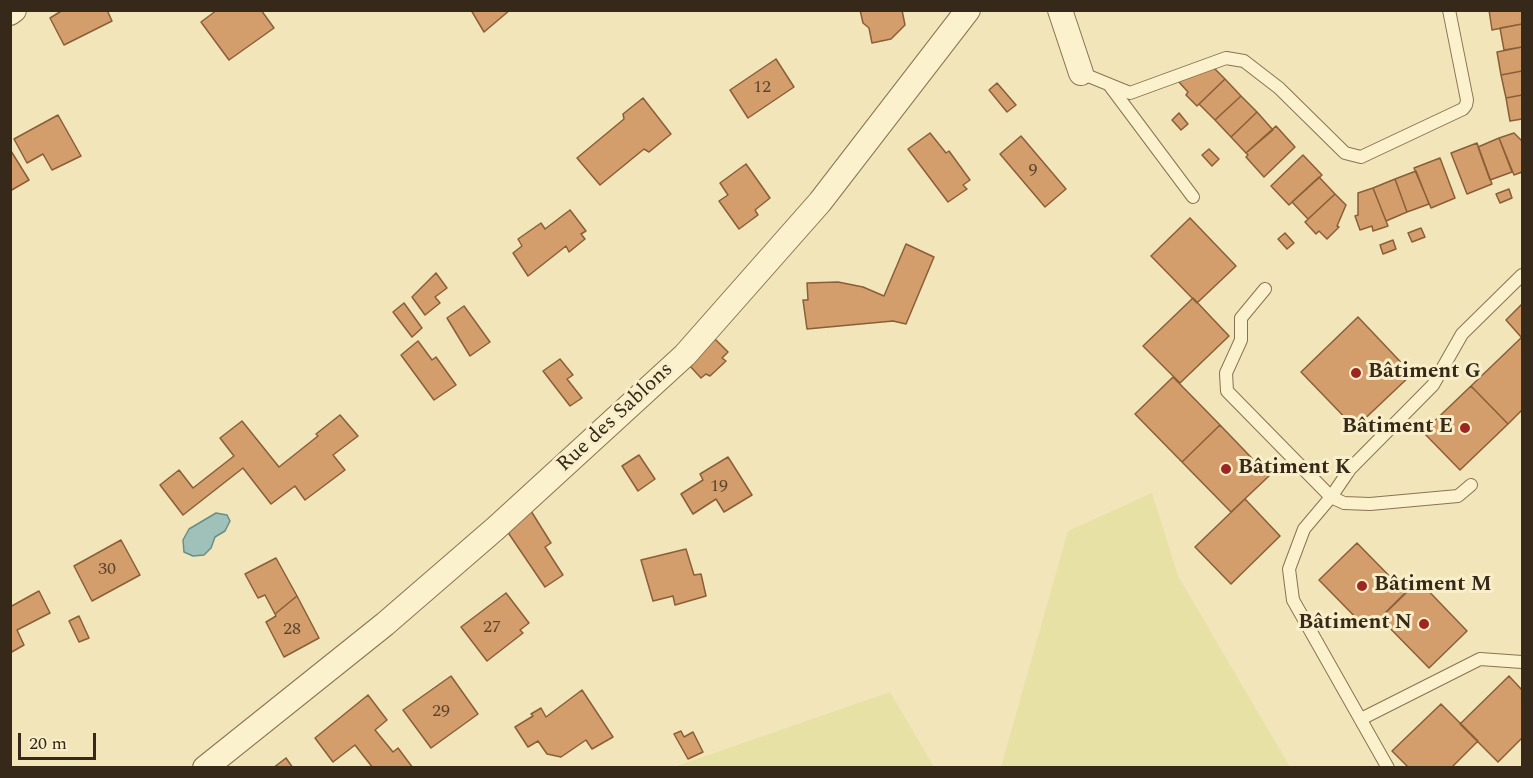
<!DOCTYPE html>
<meta charset="utf-8">
<style>
body{margin:0}
#map{position:relative;width:1533px;height:778px;overflow:hidden;background:#f1e5b9;font-family:Spectral,serif}
canvas{display:block}
.frame{position:absolute;inset:0;border:12px solid #362919;pointer-events:none}
.scale{position:absolute;left:18px;top:733px;width:78px;height:27px;box-sizing:border-box;border:3px solid #362919;border-top:0;padding-left:8px;font-size:18px;line-height:21px;white-space:nowrap;color:#362919;-webkit-text-stroke:4px #f8eec9;paint-order:stroke}
</style>
<div id="map">
<canvas width="1533" height="778"></canvas>
<div class="frame"></div>
<div class="scale">20 m</div>
</div>
<script>
const g = document.querySelector('canvas').getContext('2d');
g.lineJoin = 'round';
function fillPath(path, color) { g.fillStyle = color; g.fill(path, 'evenodd'); }
const poly = rows => new Path2D(rows.map(r => 'M' + r).join(''));
function stroke(path, color, width, dash) { g.strokeStyle = color; g.lineWidth = width; g.lineCap = dash ? 'butt' : 'round'; g.setLineDash(dash || []); g.stroke(path); }
function drawText(font, color, halo, rows, align = 'center') {
  g.font = font + ' Spectral,serif'; g.lineWidth = 6; g.setLineDash([]); g.textBaseline = 'middle'; g.strokeStyle = halo; g.fillStyle = color; for (const [text, x, y, turn = 0] of rows) {
    g.save(); g.translate(x, y); g.rotate((+turn || 0) * Math.PI / 180); g.textAlign = isNaN(turn) ? turn : align; if (halo) g.strokeText(text, 0, 0); g.fillText(text, 0, 0); g.restore();
  }
}
const farmland = poly([
 [1152,493,1178,576,1290,767,1001,767,1068,531],
 [890,692,934,767,674,767]
]);
const water = poly([
 [216,513,227,515,230,521,225,531,215,537,211,548,204,555,193,556,184,552,183,540,189,529,216,513]
]);
const building = poly([
 [63,10,107,10,112,21,64,45,50,18,63,10],
 [217,10,261,10,274,28,229,60,201,22,217,10],
 [471,10,510,10,484,32,471,10],
 [860,10,902,10,905,25,891,39,872,43,869,28,863,23,860,10],
 [1489,10,1522,10,1522,24,1492,30,1489,10],
 [1522,24,1522,47,1504,50,1500,28,1522,24],
 [1522,47,1522,71,1501,75,1497,52,1522,47],
 [776,59,794,87,748,118,730,90,776,59],
 [1214,68,1225,79,1197,106,1186,95,1188,92,1178,81,1214,68],
 [1522,71,1522,95,1506,98,1501,75,1522,71],
 [1225,79,1241,96,1215,120,1199,104,1225,79],
 [997,83,1016,105,1007,112,989,90,997,83],
 [1522,95,1522,119,1510,121,1506,98,1522,95],
 [1241,96,1257,112,1231,137,1215,120,1241,96],
 [643,98,671,134,649,152,644,149,600,185,577,158,624,119,623,114,643,98],
 [1257,112,1273,130,1246,153,1231,137,1257,112],
 [1179,113,1188,124,1181,130,1172,120,1179,113],
 [58,115,81,156,52,170,43,154,27,163,14,139,58,115],
 [1276,126,1295,147,1264,177,1246,157,1248,155,1246,153,1276,126],
 [930,133,946,153,949,151,970,180,963,185,967,189,948,202,908,149,930,133],
 [1514,133,1522,141,1522,172,1514,175,1499,138,1514,133],
 [1021,136,1066,189,1045,207,1000,154,1021,136],
 [1499,138,1512,172,1490,180,1478,147,1499,138],
 [1477,143,1492,184,1467,194,1451,153,1477,143],
 [10,146,11,151,29,180,10,191,10,146],
 [1209,149,1219,159,1212,166,1202,155,1209,149],
 [1303,155,1322,175,1289,205,1271,186,1303,155],
 [1440,158,1455,198,1431,208,1414,168,1440,158],
 [746,164,770,198,755,210,758,215,739,229,719,201,728,195,720,183,746,164],
 [1416,171,1429,204,1407,212,1395,179,1416,171],
 [1319,177,1335,194,1308,219,1292,202,1319,177],
 [1395,179,1407,212,1386,221,1373,188,1395,179],
 [1373,188,1388,226,1373,231,1372,226,1360,230,1355,216,1358,215,1358,193,1373,188],
 [1509,189,1512,198,1500,203,1496,194,1509,189],
 [1335,194,1346,205,1337,226,1339,227,1327,239,1319,231,1316,234,1305,222,1335,194],
 [570,210,586,231,581,234,585,239,569,252,566,246,528,276,513,253,522,246,518,239,541,223,545,229,570,210],
 [1190,218,1236,266,1197,303,1151,256,1190,218],
 [1421,228,1425,237,1412,242,1408,233,1421,228],
 [1285,233,1294,243,1287,249,1278,239,1285,233],
 [1393,240,1396,249,1383,254,1380,245,1393,240],
 [906,244,934,257,906,324,893,321,807,329,803,300,808,300,807,283,838,282,863,287,884,296,906,244],
 [436,273,447,288,435,297,440,303,425,315,412,297,436,273],
 [1193,298,1229,336,1180,383,1143,346,1193,298],
 [404,303,422,328,412,337,393,312,404,303],
 [1522,304,1522,338,1506,320,1522,304],
 [464,306,490,342,470,356,447,318,464,306],
 [1358,317,1412,374,1355,428,1301,372,1358,317],
 [1522,337,1522,410,1508,424,1471,386,1522,337],
 [715,339,728,352,722,358,726,361,710,376,706,374,701,378,689,365,715,339],
 [418,341,432,360,436,357,456,385,434,400,401,355,418,341],
 [560,359,573,375,567,379,582,398,570,406,543,371,560,359],
 [1173,377,1220,425,1182,462,1135,414,1173,377],
 [1471,386,1508,424,1460,470,1423,432,1471,386],
 [340,415,358,436,333,455,345,470,305,500,295,486,271,504,243,468,183,515,160,485,179,470,193,488,234,456,220,438,242,421,279,467,318,436,316,434,340,415],
 [1220,425,1269,476,1231,512,1182,462,1220,425],
 [639,455,655,479,638,491,622,466,639,455],
 [728,457,752,495,724,512,716,499,693,514,681,494,703,480,700,474,728,457],
 [1245,499,1280,536,1231,584,1195,547,1245,499],
 [531,511,551,543,545,547,563,575,545,587,507,531,531,511],
 [121,540,140,575,92,601,74,566,121,540],
 [1357,543,1406,593,1368,630,1319,580,1357,543],
 [686,549,694,575,701,574,706,596,675,605,673,596,653,601,641,560,686,549],
 [276,558,297,596,275,614,265,595,258,598,245,574,276,558],
 [1418,580,1467,631,1429,668,1380,618,1418,580],
 [39,591,50,613,17,630,24,645,10,653,10,607,39,591],
 [506,593,529,623,520,630,523,633,487,661,461,627,506,593],
 [297,596,319,638,284,657,266,622,276,616,275,614,297,596],
 [79,616,89,638,79,642,69,621,79,616],
 [451,676,478,714,431,748,403,710,451,676],
 [1509,676,1522,690,1522,738,1498,762,1460,724,1509,676],
 [582,690,613,737,592,749,586,740,561,757,547,754,538,741,528,747,515,727,533,716,531,714,541,708,546,717,582,690],
 [368,695,387,720,375,730,393,752,398,748,413,768,373,768,355,745,333,762,315,738,368,695],
 [1441,704,1478,741,1451,768,1409,768,1392,751,1441,704],
 [681,731,684,737,693,732,703,752,688,759,674,734,681,731],
 [286,758,293,768,273,768,286,758]
]);
const service = poly([
 [1081,73,1130,93,1226,58,1244,61,1279,88,1345,153,1361,157,1463,109,1466,105,1467,100,1449,10],
 [1110,86,1193,197],
 [1265,289,1241,318,1241,340,1226,373,1227,391,1331,497,1344,503,1370,504,1458,496,1471,485],
 [1361,719,1480,659,1522,662],
 [1388,768,1293,600,1289,569,1304,529,1331,497,1350,469,1433,385,1462,334,1522,275]
]);
const minor = poly([
 [1060,10,1081,73],
 [10,13,14,10],
 [205,768,385,624,496,528,685,355,820,202,968,10]
]);
const markers = [
 [1356,373,6,"#9d261e"],
 [1465,428,6,"#9d261e"],
 [1226,469,6,"#9d261e"],
 [1362,586,6,"#9d261e"],
 [1424,624,6,"#9d261e"]
];
const numberNames = [
 ["12",762,88],
 ["9",1033,171],
 ["19",719,487],
 ["30",107,570],
 ["27",492,628],
 ["28",292,630],
 ["29",441,712]
];
const poiNames = [
 ["Bâtiment G",1368,373],
 ["Bâtiment E",1453,428,"right"],
 ["Bâtiment K",1238,469],
 ["Bâtiment M",1374,586],
 ["Bâtiment N",1412,624,"right"]
];
const streetNames = [
 ["Rue des Sablons",616,418,-43]
];
fillPath(farmland, '#e7e1a6');
fillPath(water, '#9fc1b9');
stroke(water, '#668f88', 1.5);
fillPath(building, '#d39e6c');
stroke(building, '#8a5e37', 1.5);
stroke(service, '#897353', 14);
stroke(minor, '#897353', 26);
stroke(service, '#fcf1cd', 12);
stroke(minor, '#fcf1cd', 24);
for (const [x, y, r, color] of markers) { const dot = new Path2D(); dot.arc(x, y, r, 0, 2 * Math.PI); g.fillStyle = color; g.fill(dot); stroke(dot, '#f8eec9', 2); }
drawText('18px', '#5d462e', null, numberNames);
drawText('bold 21px', '#362919', '#f8eec9', poiNames, 'left');
drawText('21px', '#362919', '#f8eec9', streetNames);
</script>
